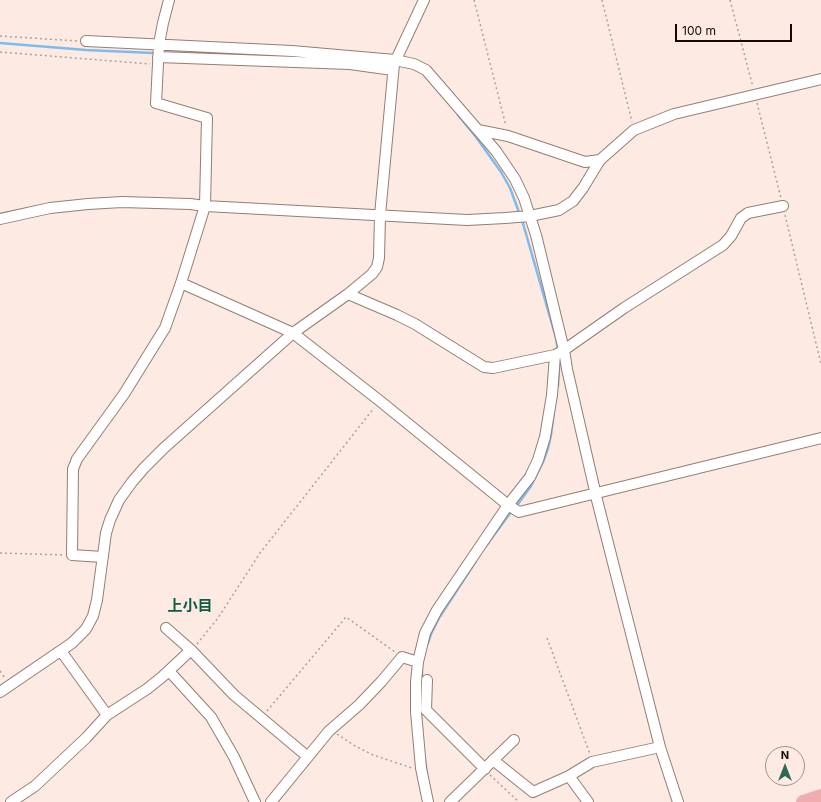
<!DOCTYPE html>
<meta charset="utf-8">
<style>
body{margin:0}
#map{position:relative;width:821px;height:802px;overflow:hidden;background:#fdebe3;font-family:Inter,sans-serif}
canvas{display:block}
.north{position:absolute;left:765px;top:746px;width:40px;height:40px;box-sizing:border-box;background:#fdebe3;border:1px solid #9f918b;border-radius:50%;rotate:0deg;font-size:11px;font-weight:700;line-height:16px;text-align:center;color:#130a06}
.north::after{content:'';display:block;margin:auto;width:14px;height:18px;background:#2d6a55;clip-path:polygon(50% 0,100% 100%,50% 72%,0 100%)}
.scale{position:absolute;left:675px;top:24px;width:117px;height:18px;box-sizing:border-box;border:2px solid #130a06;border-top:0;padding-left:5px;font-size:12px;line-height:14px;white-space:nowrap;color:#130a06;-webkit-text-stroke:3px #fdebe3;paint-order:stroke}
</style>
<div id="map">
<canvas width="821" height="802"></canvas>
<div class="north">N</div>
<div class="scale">100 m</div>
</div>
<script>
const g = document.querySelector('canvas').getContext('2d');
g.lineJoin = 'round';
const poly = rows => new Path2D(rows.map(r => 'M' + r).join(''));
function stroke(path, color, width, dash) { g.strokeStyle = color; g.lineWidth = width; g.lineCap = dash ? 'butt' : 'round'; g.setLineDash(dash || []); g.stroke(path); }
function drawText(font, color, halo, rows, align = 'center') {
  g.font = font + ' Inter,"Noto Sans JP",sans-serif'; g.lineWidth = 4; g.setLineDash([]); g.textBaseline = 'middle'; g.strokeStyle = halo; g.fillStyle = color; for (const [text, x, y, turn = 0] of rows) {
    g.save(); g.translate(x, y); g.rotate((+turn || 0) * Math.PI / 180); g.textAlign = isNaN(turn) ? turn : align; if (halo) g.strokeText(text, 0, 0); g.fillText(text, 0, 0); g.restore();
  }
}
const stream = poly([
 [0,43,86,50,153,53],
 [458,115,476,137,501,172,510,188,520,215],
 [522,220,556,338,558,350],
 [558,386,559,369],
 [518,504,531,486,543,462,548,448,551,435,554,410],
 [486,546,511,512],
 [428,643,431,634,439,618,476,561],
 [422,680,422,669],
 [425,760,427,775]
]);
const path = poly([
 [474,0,506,126],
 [602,0,632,122],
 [730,0,753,87],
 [0,36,78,41],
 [0,52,150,64],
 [757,103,781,198],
 [785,215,821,364],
 [0,553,64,555],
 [547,638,590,754],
 [197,644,218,618,260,553,374,408],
 [0,671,5,678],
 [267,711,346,617,395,652],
 [337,734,355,746,373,755,412,768],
 [490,775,519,802]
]);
const minor = poly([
 [86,41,292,51,395,60,414,64,426,70,496,151,515,179,524,198,536,235,564,350,567,369,597,500,660,747,678,802],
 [158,57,350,64,393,70],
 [478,130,508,136,585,162,600,160],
 [0,219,50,208,88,204,122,202,190,204,205,206,467,220,505,218,530,216,559,210,573,201,583,188,600,160,634,130,674,114,821,79],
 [181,283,293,333,380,401,508,505,519,512,821,438],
 [348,294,397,315,415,324,484,367,493,368,555,355,564,350,624,308,723,245,731,236,741,218,748,213,783,206],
 [103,557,72,555,73,469,77,459,124,394,165,328,181,283,205,206,207,118,156,103,159,44,163,23,169,0],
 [166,628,191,650,234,695,308,757],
 [61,651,107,715],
 [169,671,211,717,234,757,255,802],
 [427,680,426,710,485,769],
 [0,692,72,643,86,629,93,616,97,600,106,533,110,520,119,500,132,482,144,468,164,448,293,333,348,294,372,274,377,267,379,258,380,215,394,64,424,0],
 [493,760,533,792,569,776,592,762,660,747],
 [569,776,588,802],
 [11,802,35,786,86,738,107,715,147,689,162,677,191,650],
 [271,802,329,731,359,705,381,682,402,657,418,662],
 [428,802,421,768,416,712,416,682,418,662,425,633,437,610,508,505,530,477,538,460,545,437,552,395,555,355],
 [450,802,514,740]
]);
const major = poly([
 [803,802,821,796]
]);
const quarterNames = [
 ["上小目",190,606]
];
stroke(stream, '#7ebbec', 2.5);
stroke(minor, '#967d71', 12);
stroke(major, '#d0cecd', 14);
stroke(path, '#ae9f99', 1.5, [2, 3]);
stroke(minor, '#fff', 10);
stroke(major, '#f1acb0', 13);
drawText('bold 15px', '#0d5b45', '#fdebe3', quarterNames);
</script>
